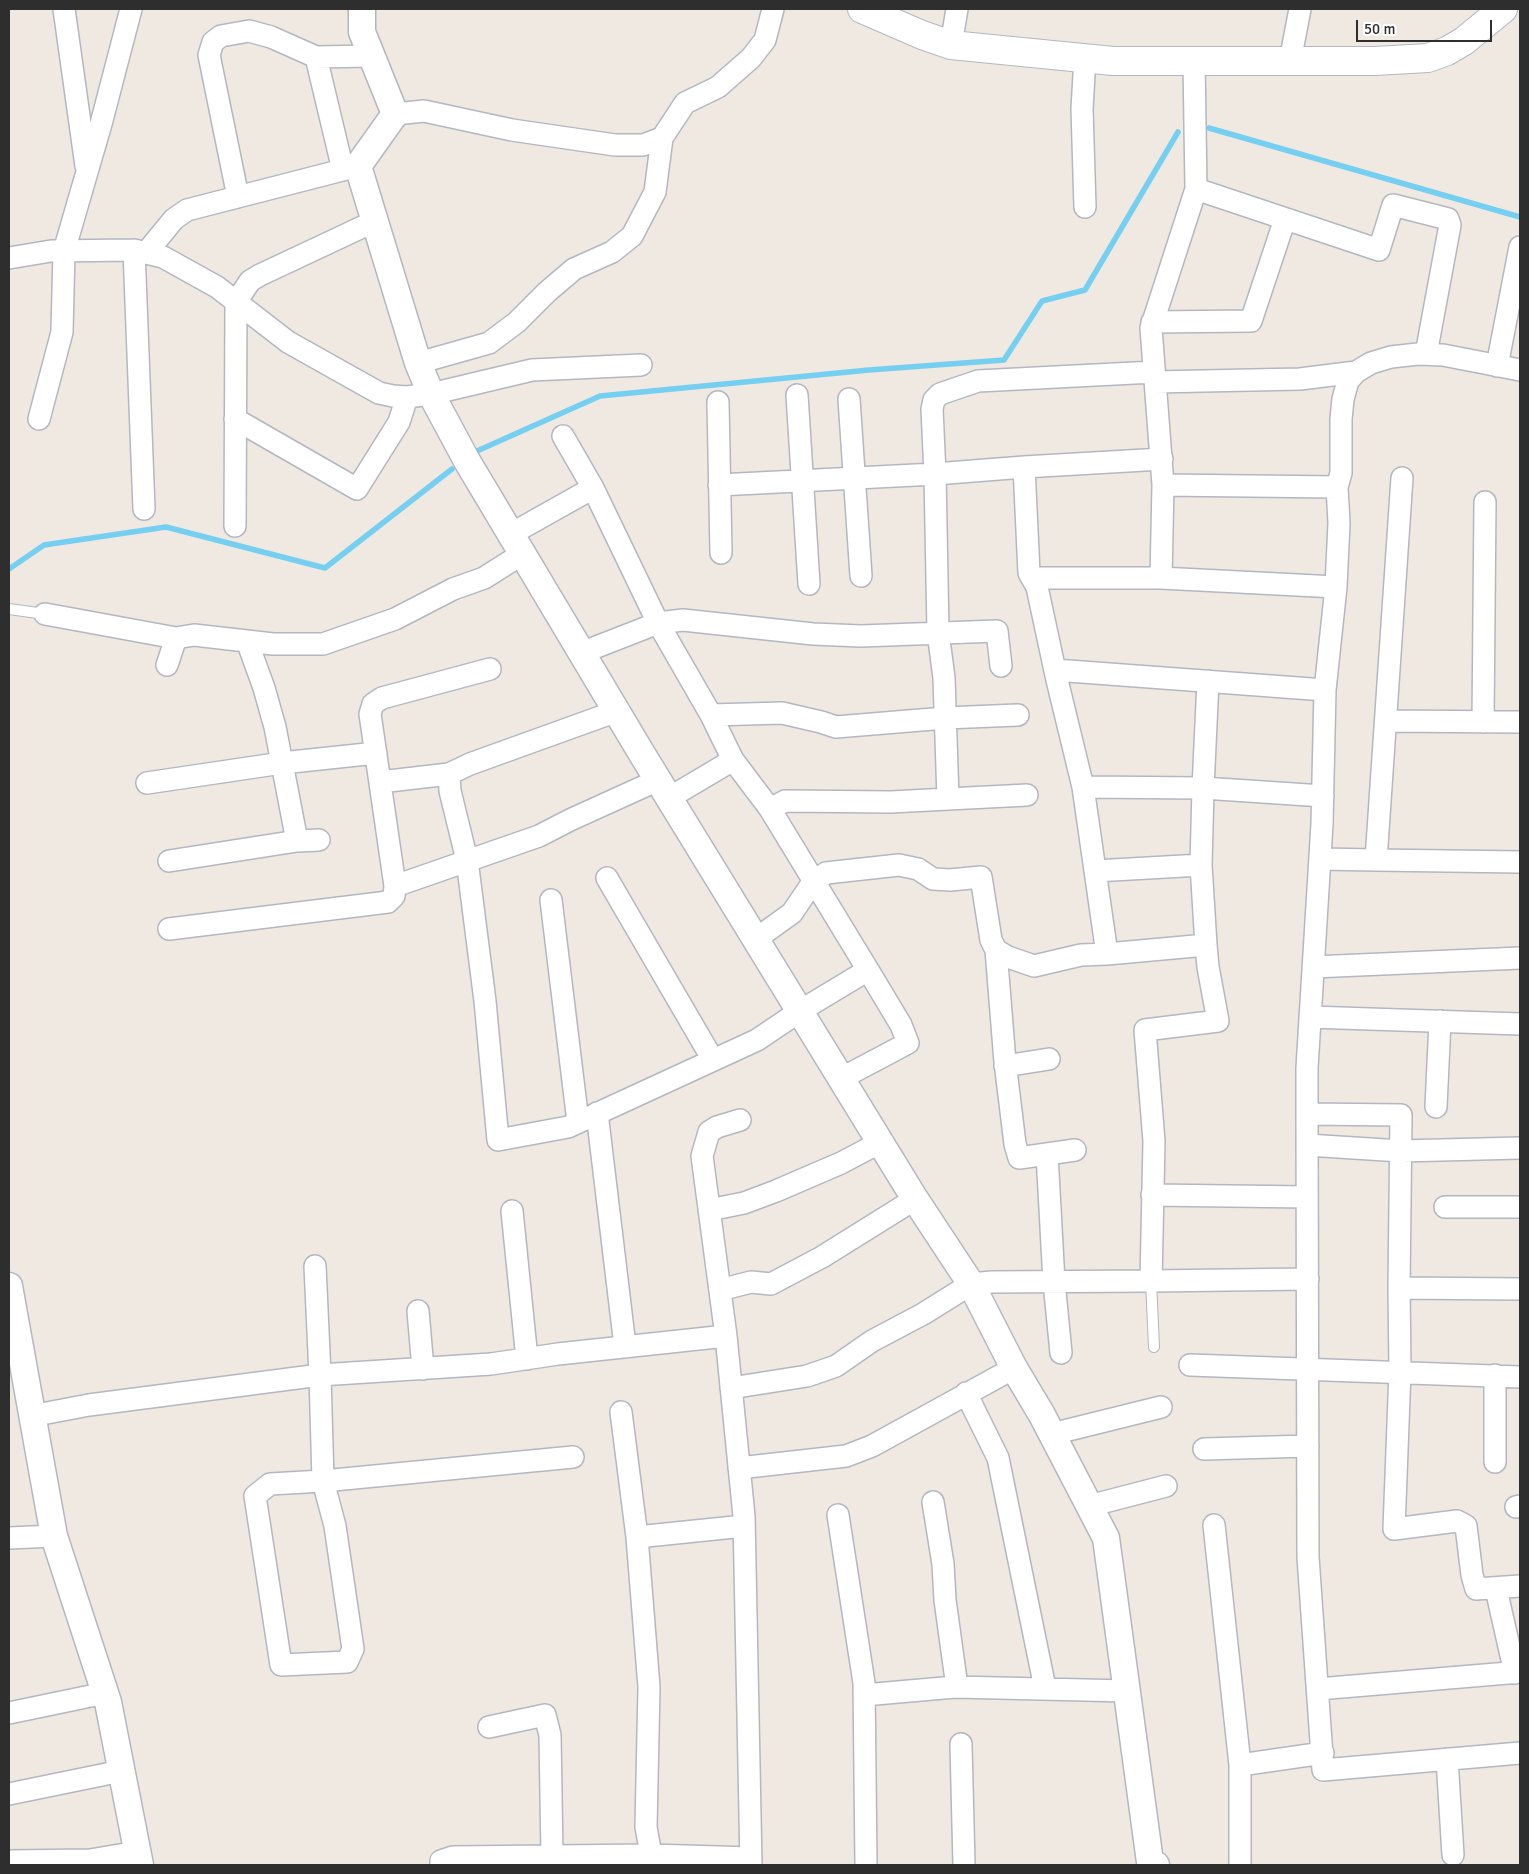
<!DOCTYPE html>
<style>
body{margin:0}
#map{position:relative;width:1529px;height:1874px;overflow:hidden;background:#efe9e1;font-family:Signika,sans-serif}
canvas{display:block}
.frame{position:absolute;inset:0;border:10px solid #2e2e2e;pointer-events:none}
.scale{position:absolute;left:1356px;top:20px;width:136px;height:22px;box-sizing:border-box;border:2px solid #2e2e2e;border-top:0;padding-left:6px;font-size:15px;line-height:18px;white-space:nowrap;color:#2e2e2e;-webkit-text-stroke:4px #fff;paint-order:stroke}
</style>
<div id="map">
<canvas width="1529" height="1874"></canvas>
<div class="frame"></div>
<div class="scale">50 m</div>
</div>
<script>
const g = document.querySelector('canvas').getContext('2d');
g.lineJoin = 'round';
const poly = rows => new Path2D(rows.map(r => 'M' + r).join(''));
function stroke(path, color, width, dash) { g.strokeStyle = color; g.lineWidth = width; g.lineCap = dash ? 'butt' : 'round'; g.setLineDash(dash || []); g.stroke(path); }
const stream = poly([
 [1209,128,1520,217],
 [477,451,600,396,869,370,1004,360,1042,301,1085,290,1178,132],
 [9,569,44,545,166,527,325,568,452,469]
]);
const service = poly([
 [9,609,45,614],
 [1151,1281,1154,1347]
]);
const minor = poly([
 [64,9,86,166],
 [951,45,957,9],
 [316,57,343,170],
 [1085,58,1082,109,1085,207],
 [1290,61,1300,9],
 [395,114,424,111,512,130,615,145,643,145,662,138,685,103,718,87,751,58,765,40,773,9],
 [1196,189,1379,250,1393,205,1448,219,1450,225,1426,354],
 [238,197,209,55,213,42,221,36,249,31,271,37,316,57,372,56],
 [134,250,144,509],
 [146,253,174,219,187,210,358,166],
 [9,258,51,251,134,250,163,257,217,287,288,342,379,393,393,396,407,397,431,394,532,370,641,365],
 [1152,322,1251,321,1285,219],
 [418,363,489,343,517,322,547,292,574,269,612,252,632,236,655,192,662,138],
 [1497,366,1520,247],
 [1520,370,1443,355,1418,354,1391,357,1371,363,1356,372,1348,381,1343,399,1341,419,1341,473,1337,487,1339,523,1336,587,1325,690,1322,824,1307,1068,1307,1114,1308,1557,1323,1770,1520,1753],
 [1155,382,1300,379,1356,372],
 [797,395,809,584],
 [849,399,861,576],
 [718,402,721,553],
 [39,419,62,332,64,251,101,124,131,9],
 [235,419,357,489,399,422,407,397],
 [1162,459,1024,467,1029,573,1037,587,1057,680,1083,787,1203,788,1208,681],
 [1024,467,935,474,932,409,934,400,940,394,978,381,1154,372],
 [1163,485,1337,487],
 [593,488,658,623,711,715,733,760],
 [235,526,236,302,250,281,260,275,375,221],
 [511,534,593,488,563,436],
 [1032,578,1161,578,1336,587],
 [1161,578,1163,485,1151,328,1196,189,1194,61],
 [45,614,176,638],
 [247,641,264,688,275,727,297,841,319,840],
 [581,653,658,623,683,620,813,634,861,636,997,631,1001,666],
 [167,665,176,638,194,635,273,644,323,644,395,619,453,589,484,578,522,554],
 [1055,670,1325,690],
 [617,711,470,764,449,774,450,791,467,860,485,1001,498,1140,568,1127,757,1040,800,1011,868,970,901,1025,908,1043,842,1078],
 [711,715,782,713,821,722,836,727,945,718,1018,715],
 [1386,721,1520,722],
 [1483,722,1485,502],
 [380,782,449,774],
 [147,783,282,763,376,753],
 [1083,787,1107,954,1206,945],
 [669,798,733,760,770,809,785,801,891,802,948,799,944,678,938,632,935,474,719,485],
 [948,799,1027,795],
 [770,809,868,970],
 [1320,859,1376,860,1402,478],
 [1376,860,1520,862],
 [169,861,297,841],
 [1095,871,1201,865],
 [607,878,713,1060],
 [395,886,539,836,570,820,658,780],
 [551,900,578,1122],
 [169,929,388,902,394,896,395,886,370,714,373,704,382,698,490,669],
 [756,939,792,913,813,882,826,873,899,865,918,869,933,879,950,880,981,877,991,940,996,950,1008,957,1034,966,1081,955,1107,954],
 [996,950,1005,1062,1015,1144,1019,1158,1075,1150],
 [1313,967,1520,958],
 [1310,1017,1520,1024],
 [1005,1066,1049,1059],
 [1436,1107,1440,1021],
 [597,1113,625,1346],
 [1307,1114,1401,1115,1399,1288,1520,1289],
 [1307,1145,1401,1151,1520,1148],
 [1047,1154,1054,1282,1061,1353],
 [1152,1195,1307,1197],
 [1445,1207,1520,1207],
 [709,1210,744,1203,776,1191,841,1163,881,1142],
 [512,1211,527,1359],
 [315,1266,320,1375,323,1481,270,1484,255,1496,281,1665,347,1662,353,1649,335,1526,323,1481,573,1457],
 [1308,1279,1151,1281,1154,1141,1145,1030,1218,1021,1208,967,1206,945,1201,865,1203,788,1323,796],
 [1399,1288,1400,1371,1394,1529,1457,1521,1466,1526,1472,1575,1476,1589,1520,1586],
 [720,1290,751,1282,771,1284,822,1257,915,1199],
 [418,1311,423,1369],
 [726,1336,702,1156,709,1132,717,1127,740,1120],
 [1190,1365,1520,1377],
 [731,1388,807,1376,836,1366,872,1341,923,1314,971,1284,992,1282,1151,1281],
 [966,1393,998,1458,1045,1688],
 [621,1412,637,1537,649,1687,646,1827,651,1855,751,1858],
 [31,1416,89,1405,320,1375,491,1364,558,1354,726,1336,744,1516,751,1865],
 [1052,1434,1161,1407],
 [1204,1449,1308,1446],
 [1495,1462,1495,1375],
 [739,1468,846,1456,872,1446,1014,1368],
 [933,1502,943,1564,945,1600,957,1687],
 [1089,1506,1166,1486],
 [1516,1507,1520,1506],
 [838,1515,864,1683,866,1865],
 [1214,1525,1240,1765],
 [637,1537,744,1526],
 [9,1538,54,1536],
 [1496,1589,1515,1673],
 [1318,1689,1520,1672],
 [864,1695,955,1687,1128,1691],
 [9,1713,105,1693],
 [489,1727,545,1715,550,1735,552,1856],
 [961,1744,964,1865],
 [1447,1759,1453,1855],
 [9,1794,121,1771],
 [9,1861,90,1860,137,1852],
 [441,1865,441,1861,453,1857,651,1855],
 [1240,1865,1240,1765,1323,1753]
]);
const tertiary = poly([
 [362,9,362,32,395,114,358,166,418,363,431,394,467,461,642,754,915,1199,971,1284,1014,1368,1042,1415,1106,1538,1150,1862,1156,1865],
 [9,1286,54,1536,108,1702,140,1865]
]);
const secondary = poly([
 [862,9,922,35,951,45,1113,61,1375,61,1428,58,1447,51,1464,41,1503,9]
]);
stroke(stream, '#75cff0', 5.5);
stroke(service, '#b4b7c1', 12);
stroke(minor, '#b4b7c1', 24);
stroke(tertiary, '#b4b7c1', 29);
stroke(secondary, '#b4b7c1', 30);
stroke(service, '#fff', 10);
stroke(minor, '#fff', 21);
stroke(tertiary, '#fff', 26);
stroke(secondary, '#fff', 28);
</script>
